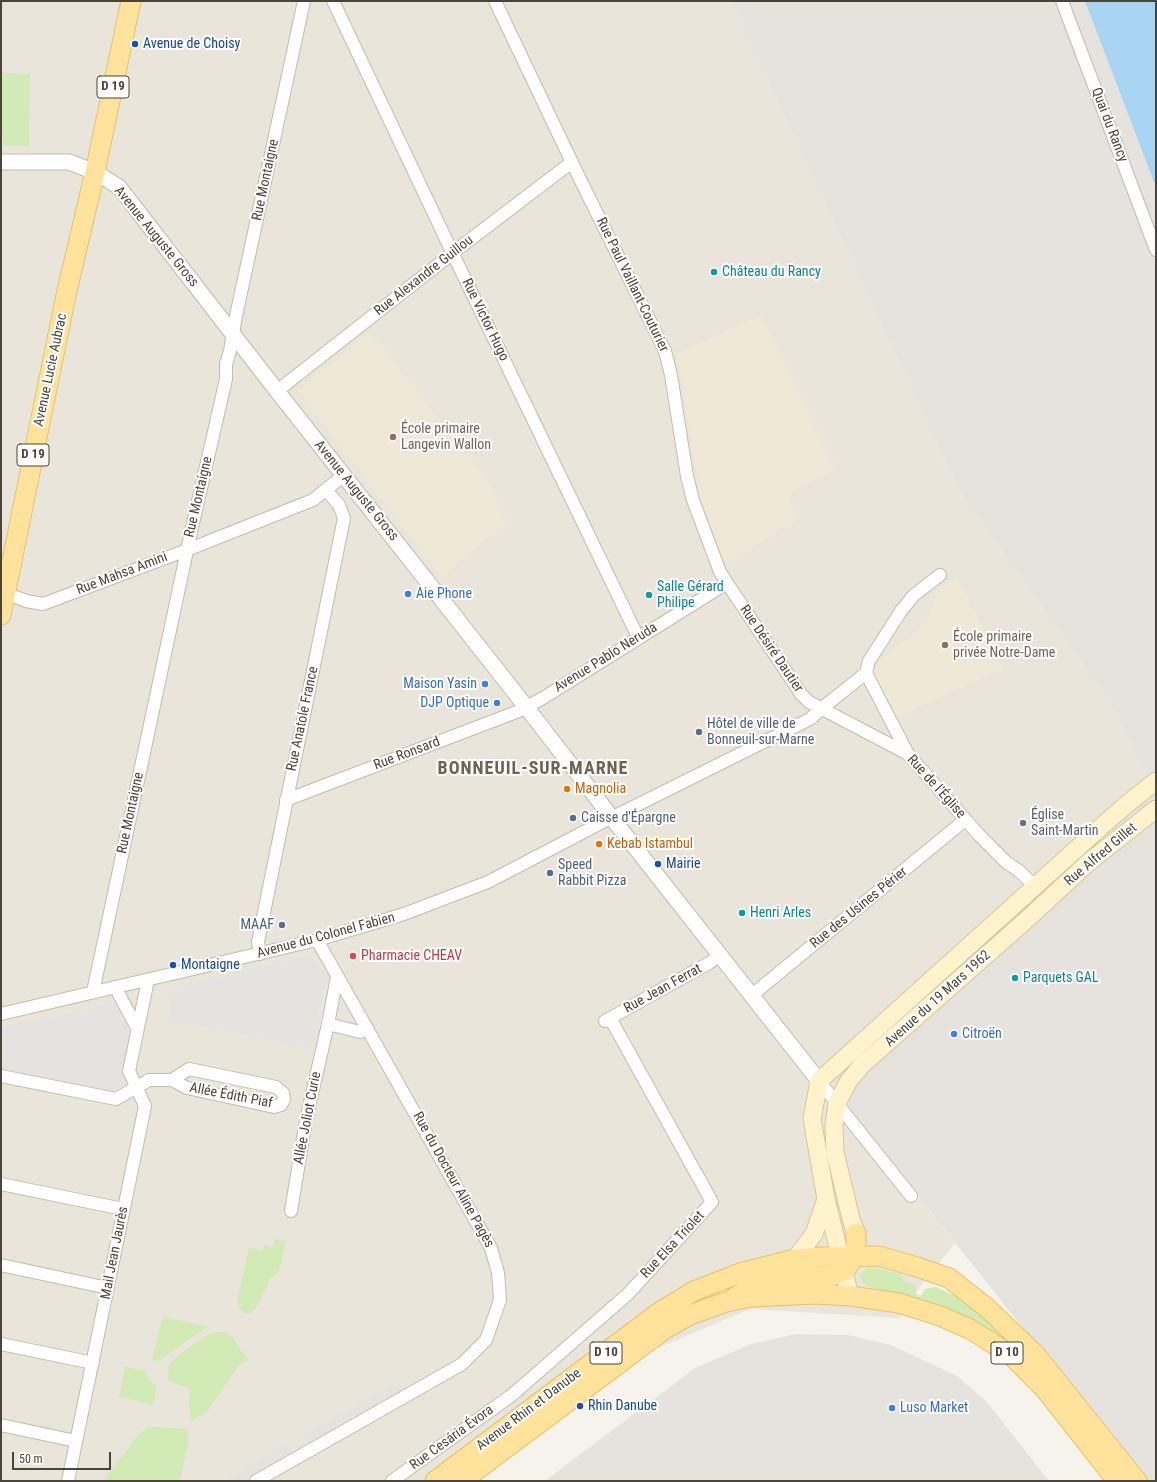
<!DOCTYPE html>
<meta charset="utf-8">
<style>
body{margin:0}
#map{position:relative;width:1157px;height:1482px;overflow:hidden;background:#f6f3ec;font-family:"Roboto Condensed",sans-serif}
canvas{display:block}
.frame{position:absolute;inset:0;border:2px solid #4b4439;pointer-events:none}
.scale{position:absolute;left:12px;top:1452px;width:99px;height:18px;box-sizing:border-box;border:2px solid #4b4439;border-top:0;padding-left:5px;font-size:12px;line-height:14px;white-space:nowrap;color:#4b4439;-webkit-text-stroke:3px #fff;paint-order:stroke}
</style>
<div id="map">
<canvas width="1157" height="1482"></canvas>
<div class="frame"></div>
<div class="scale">50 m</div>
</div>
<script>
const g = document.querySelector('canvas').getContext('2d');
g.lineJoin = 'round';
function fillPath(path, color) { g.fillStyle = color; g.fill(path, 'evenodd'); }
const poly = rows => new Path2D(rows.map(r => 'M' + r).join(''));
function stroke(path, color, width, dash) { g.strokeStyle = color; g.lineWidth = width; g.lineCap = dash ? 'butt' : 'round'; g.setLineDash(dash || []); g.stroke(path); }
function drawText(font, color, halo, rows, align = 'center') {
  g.font = font + ' "Roboto Condensed",sans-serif'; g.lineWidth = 4; g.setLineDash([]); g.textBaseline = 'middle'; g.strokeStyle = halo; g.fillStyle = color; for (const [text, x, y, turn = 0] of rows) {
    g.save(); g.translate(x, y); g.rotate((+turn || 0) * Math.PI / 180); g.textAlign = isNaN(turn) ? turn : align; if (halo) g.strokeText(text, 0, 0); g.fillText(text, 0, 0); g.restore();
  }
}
const residential = poly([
 [1,1,731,1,960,492,1105,695,1150,780,858,1120,955,1243,915,1293,900,1318,750,1309,653,1350,479,1481,1,1481]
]);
const industrial = poly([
 [731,1,1156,1,1156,1481,1144,1481,858,1120,836,1076,1150,780,1105,695,960,492],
 [796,1334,847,1335,891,1345,957,1376,986,1401,1049,1481,545,1481,695,1368,751,1344]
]);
const education = poly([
 [761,316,836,469,787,494,797,520,725,564,715,548,701,502,677,353],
 [370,332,489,483,506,521,443,578,298,391],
 [957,578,1003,668,896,718,871,668,927,622,939,587]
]);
const green = poly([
 [1,73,30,74,29,146,3,146,3,137,1,137],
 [275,1239,286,1242,279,1271,270,1279,258,1305,251,1313,246,1313,242,1311,237,1301,249,1248,263,1251,264,1245,273,1247],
 [866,1268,873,1268,899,1273,905,1282,916,1285,916,1294,921,1296,925,1289,936,1287,960,1298,994,1324,1039,1373,881,1291,870,1287,863,1283,860,1277],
 [165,1317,207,1327,158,1361,152,1360,162,1320],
 [216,1332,224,1332,234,1338,239,1348,248,1359,248,1361,243,1362,237,1368,206,1413,191,1421,189,1403,190,1388,171,1382,168,1380,168,1373,170,1364,176,1357,194,1344,208,1335],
 [125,1367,143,1370,151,1382,156,1386,154,1402,152,1404,119,1397],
 [155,1427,186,1429,188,1431,188,1444,180,1481,103,1481,137,1436,147,1428]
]);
const parking = poly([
 [791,716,794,721,738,749,739,743],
 [308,956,326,974,311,1048,168,1019,174,988],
 [118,1002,133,1028,121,1084,115,1092,107,1094,1,1073,1,1029],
 [398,1382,405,1393,310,1446,303,1435],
 [289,1444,295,1455,249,1481,223,1481]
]);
const water = poly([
 [1085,1,1156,1,1156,187]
]);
const minor = poly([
 [333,1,453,254,638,637],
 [495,1,578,175,665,351,671,375,687,476,693,500,720,572,727,583,801,694,809,702,908,754,979,835,1006,862,1019,871,1035,886],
 [1062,1,1156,250],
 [277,391,463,245,572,162],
 [6,593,26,601,43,604,187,550,313,500,344,475],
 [866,673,908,754],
 [286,800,519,711,543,698,727,583],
 [260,954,258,942,344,518,339,505,326,490],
 [337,977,328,1024,360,1032,367,1028],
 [115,987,137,1028],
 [93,992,191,532,226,379,226,364,230,351,236,316,304,1],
 [752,995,965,820],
 [1,1014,317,940,404,914,488,882,597,825,810,719,821,709,866,673,869,661,901,611,914,595,940,575],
 [605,1021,709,963,720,955],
 [1,1076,116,1099,149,1080,172,1080,187,1088,274,1107,281,1105,284,1099,283,1093,276,1087,189,1069,172,1080],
 [819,1081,911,1196],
 [1,1184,123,1209],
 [291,1211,306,1120,328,1024],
 [1,1265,108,1288],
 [1,1344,93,1363],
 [1,1425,76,1441],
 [68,1481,145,1106,129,1071,148,980],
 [256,1481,462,1364,486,1340,500,1300,498,1273,491,1248,317,940],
 [392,1481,512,1395,628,1294,712,1202,610,1018]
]);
const tertiary = poly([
 [1,162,69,162,95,172,119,187,277,391,509,685,626,836,819,1081]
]);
const secondary = poly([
 [856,1233,851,1219,835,1152,834,1126,837,1103,848,1082,861,1066,1024,922,1089,862,1156,809],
 [795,1259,814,1234,826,1199],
 [850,1296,826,1199,812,1119,819,1081,1103,825,1127,804,1156,781]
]);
const primary = poly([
 [1,615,66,295,95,172,131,1],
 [735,1297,759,1282,787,1278,832,1276,844,1271,856,1256,856,1233],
 [435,1481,658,1313,694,1291,740,1273,795,1259,821,1257,879,1256,917,1267,949,1278,986,1307,1035,1354,1137,1481],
 [462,1481,665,1329,690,1315,726,1302,751,1297,815,1294,850,1296,899,1303,940,1316,970,1329,1011,1355,1044,1388,1117,1481]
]);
const markers = [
 [135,44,4,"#1a4fb4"],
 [714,272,4,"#0f9aa8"],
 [393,437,4,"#8d6e63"],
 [408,594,4,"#3f7fe0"],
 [649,595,4,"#0f9aa8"],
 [945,645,4,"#8d6e63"],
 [485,684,4,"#3f7fe0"],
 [497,703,4,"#3f7fe0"],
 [699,732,4,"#5c6f8a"],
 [567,789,4,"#e8710a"],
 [573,818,4,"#5c6f8a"],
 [1023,823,4,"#6b7280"],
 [599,844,4,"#e8710a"],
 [658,864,4,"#1a4fb4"],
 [550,873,4,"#5c6f8a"],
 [742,913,4,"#0f9aa8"],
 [282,925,4,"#5c6f8a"],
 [353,956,4,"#e0444e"],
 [173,965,4,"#1a4fb4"],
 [1015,978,4,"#0f9aa8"],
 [954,1034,4,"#3f7fe0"],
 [580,1406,4,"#1a4fb4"],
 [892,1408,4,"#3f7fe0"]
];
const shields = [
 [113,87,32],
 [33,455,32],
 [606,1353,32],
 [1007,1353,32]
];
const shieldNames = [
 ["D 19",113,87],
 ["D 19",33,455],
 ["D 10",606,1353],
 ["D 10",1007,1353]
];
const transitNames = [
 ["Avenue de Choisy",143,44],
 ["Mairie",666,864],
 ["Montaigne",181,965],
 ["Rhin Danube",588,1406]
];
const streetNames = [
 ["Quai du Rancy",1109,125,69],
 ["Rue Montaigne",266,180,-78],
 ["Avenue Auguste Gross",156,237,51],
 ["Rue Alexandre Guillou",424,276,-38],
 ["Rue Paul Vaillant-Couturier",632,285,64],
 ["Rue Victor Hugo",485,320,64],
 ["Avenue Lucie Aubrac",51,370,-78],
 ["Avenue Auguste Gross",356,491,51],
 ["Rue Montaigne",199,497,-77],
 ["Rue Mahsa Amini",122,574,-21],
 ["Rue Désiré Dautier",771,649,56],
 ["Avenue Pablo Neruda",606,658,-32],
 ["Rue Anatole France",303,719,-78],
 ["Rue Ronsard",407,754,-21],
 ["Rue de l'Église",936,787,48],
 ["Rue Montaigne",131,813,-78],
 ["Rue Alfred Gillet",1101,855,-40],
 ["Rue des Usines Périer",859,908,-39],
 ["Avenue du Colonel Fabien",326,936,-15],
 ["Rue Jean Ferrat",663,989,-29],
 ["Avenue du 19 Mars 1962",938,999,-42],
 ["Allée Édith Piaf",231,1096,11],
 ["Allée Joliot Curie",308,1118,-79],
 ["Rue du Docteur Aline Pagès",453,1180,61],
 ["Rue Elsa Triolet",673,1245,-47],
 ["Mail Jean Jaurès",115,1253,-79],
 ["Avenue Rhin et Danube",529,1410,-37],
 ["Rue Cesária Évora",452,1438,-36]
];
const cultureNames = [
 ["Château du Rancy",722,272],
 ["Salle Gérard",657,587],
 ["Philipe",657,603],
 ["Henri Arles",750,913],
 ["Parquets GAL",1023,978]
];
const educationNames = [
 ["École primaire",401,429],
 ["Langevin Wallon",401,445],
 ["École primaire",953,637],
 ["privée Notre-Dame",953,653]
];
const shopNames = [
 ["Aie Phone",416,594],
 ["Maison Yasin",477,684,"right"],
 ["DJP Optique",489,703,"right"],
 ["Citroën",962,1034],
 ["Luso Market",900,1408]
];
const serviceNames = [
 ["Hôtel de ville de",707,724],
 ["Bonneuil-sur-Marne",707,740],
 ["Caisse d'Épargne",581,818],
 ["Speed",558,865],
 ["Rabbit Pizza",558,881],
 ["MAAF",274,925,"right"]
];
const foodNames = [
 ["Magnolia",575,789],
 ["Kebab Istambul",607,844]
];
const worshipNames = [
 ["Église",1031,815],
 ["Saint-Martin",1031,831]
];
const healthNames = [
 ["Pharmacie CHEAV",361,956]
];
const districtNames = [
 ["BONNEUIL-SUR-MARNE",533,769]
];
fillPath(residential, '#eae5da');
fillPath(industrial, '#e6e2dd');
fillPath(education, '#efe8d6');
fillPath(green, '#d2eab5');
fillPath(parking, '#e5e3e0');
fillPath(water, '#a9d4f2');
stroke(minor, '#c2bbae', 14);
stroke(tertiary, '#c2bbae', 17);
stroke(secondary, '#d6c79b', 19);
stroke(primary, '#e6c16a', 21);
stroke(minor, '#fff', 12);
stroke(tertiary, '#fff', 15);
stroke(secondary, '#fff3cd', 17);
stroke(primary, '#ffe39c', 19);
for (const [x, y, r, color] of markers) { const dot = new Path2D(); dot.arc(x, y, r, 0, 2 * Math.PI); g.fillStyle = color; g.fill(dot); stroke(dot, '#fff', 1.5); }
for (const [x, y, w] of shields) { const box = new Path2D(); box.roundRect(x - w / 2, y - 11, w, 22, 3); g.fillStyle = '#fff'; g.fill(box); stroke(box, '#4b4439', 1); }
drawText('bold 13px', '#4b4439', null, shieldNames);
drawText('14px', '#164399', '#fff', transitNames, 'left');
drawText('14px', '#4b4439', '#fff', streetNames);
drawText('14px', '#0d838f', '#fff', cultureNames, 'left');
drawText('14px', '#785e54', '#fff', educationNames, 'left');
drawText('14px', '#366cbe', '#fff', shopNames, 'left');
drawText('14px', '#4e5e75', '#fff', serviceNames, 'left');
drawText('14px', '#c56008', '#fff', foodNames, 'left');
drawText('14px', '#5b616d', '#fff', worshipNames, 'left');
drawText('14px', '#be3a42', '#fff', healthNames, 'left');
g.letterSpacing = '1px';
drawText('bold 18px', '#6e6250', '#fff', districtNames);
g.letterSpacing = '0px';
</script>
